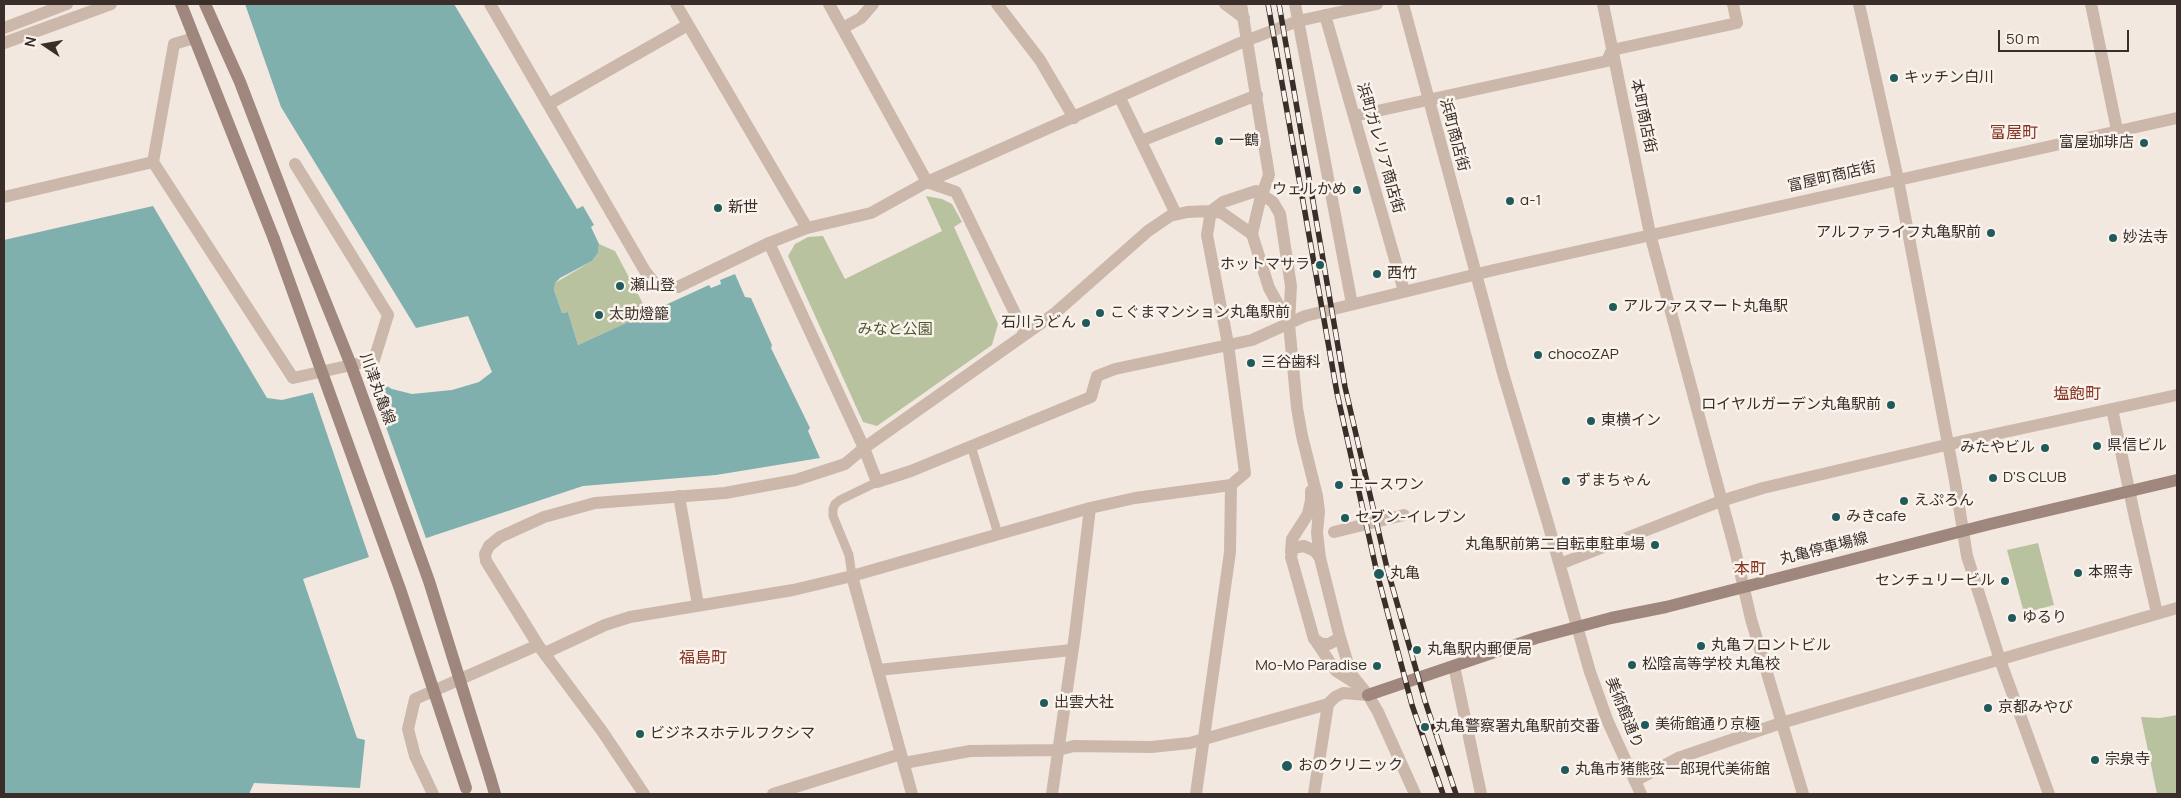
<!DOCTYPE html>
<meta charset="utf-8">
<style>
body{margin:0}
#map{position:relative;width:2181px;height:798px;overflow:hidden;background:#f3e8e0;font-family:Manrope,sans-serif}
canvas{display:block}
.frame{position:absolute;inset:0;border:5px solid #392e2a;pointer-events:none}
.north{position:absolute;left:20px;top:20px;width:50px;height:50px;-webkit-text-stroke:4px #faf3ec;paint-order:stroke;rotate:282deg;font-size:14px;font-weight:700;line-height:20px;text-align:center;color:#392e2a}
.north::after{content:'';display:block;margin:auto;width:18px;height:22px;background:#392e2a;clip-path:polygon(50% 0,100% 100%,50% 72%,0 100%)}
.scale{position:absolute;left:1998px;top:30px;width:131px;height:22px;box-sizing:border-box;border:2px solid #392e2a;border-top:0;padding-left:6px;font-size:15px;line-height:18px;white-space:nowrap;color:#392e2a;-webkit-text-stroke:4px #faf3ec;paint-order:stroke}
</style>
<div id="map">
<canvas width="2181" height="798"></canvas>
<div class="frame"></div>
<div class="north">N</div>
<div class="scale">50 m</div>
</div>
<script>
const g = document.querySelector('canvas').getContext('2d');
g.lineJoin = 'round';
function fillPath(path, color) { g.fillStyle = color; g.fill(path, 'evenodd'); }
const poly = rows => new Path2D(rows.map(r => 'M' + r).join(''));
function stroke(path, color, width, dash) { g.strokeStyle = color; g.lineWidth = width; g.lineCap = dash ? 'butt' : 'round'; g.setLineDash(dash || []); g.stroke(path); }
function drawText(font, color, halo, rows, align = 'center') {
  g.font = font + ' Manrope,"Noto Sans JP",sans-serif'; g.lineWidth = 5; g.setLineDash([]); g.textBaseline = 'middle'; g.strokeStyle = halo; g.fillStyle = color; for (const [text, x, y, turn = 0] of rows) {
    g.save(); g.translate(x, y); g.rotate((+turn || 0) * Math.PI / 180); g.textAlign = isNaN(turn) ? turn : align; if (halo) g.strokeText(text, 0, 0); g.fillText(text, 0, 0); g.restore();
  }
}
const green = poly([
 [926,196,942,199,952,204,962,222,954,227,998,324,992,345,877,426,863,422,788,256,795,244,808,237,823,236,845,279,942,231],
 [599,244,615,251,648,313,578,345,568,312,562,313,554,290,555,283,592,261,598,253],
 [2038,543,2054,605,2024,613,2007,550],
 [2177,715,2177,794,2157,794,2141,717,2160,718]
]);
const water = poly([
 [245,4,454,4,577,209,583,206,594,225,591,227,599,244,598,253,592,261,560,278,555,283,554,290,562,313,568,312,578,345,709,285,711,288,721,284,720,280,735,274,745,297,751,298,772,345,771,348,810,428,808,431,820,458,716,475,583,486,303,579,357,738,365,740,360,788,254,783,249,794,4,794,4,240,153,206,267,398,282,400,373,378,392,389,412,394,452,390,479,382,492,372,468,316,416,328,281,107]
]);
const pier = poly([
 [368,377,427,541,370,560,312,390]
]);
const service = poly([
 [971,446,998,534],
 [852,576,849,555,833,516,833,509,835,504,840,500,877,482]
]);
const pedestrian = poly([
 [1603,4,1650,234],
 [1494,270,2177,118],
 [1334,532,1404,515]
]);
const minor = poly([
 [676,4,807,228],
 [829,4,927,182,956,192,1025,334],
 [997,4,1040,60,1074,118],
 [1225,4,1244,18],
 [1241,4,1269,175,1260,200,1252,234],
 [1295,4,1352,304],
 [1859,4,1898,179,1955,481,1967,556,2000,660,2049,794],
 [2091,4,2117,130],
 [1325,15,1404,291],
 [843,28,861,18,873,4],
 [1120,98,1176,214],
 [549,104,688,25],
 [1354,116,1607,61,1612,50,1737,23,1733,4],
 [1141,141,1257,95],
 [153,162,293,378,374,360,388,315,295,164],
 [4,197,153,162,174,44,194,38],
 [1650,234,1735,550,1751,619,1803,794],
 [769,243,807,228,871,213,927,182,1240,43,1298,21,1377,4],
 [2112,409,2135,518,2157,613],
 [864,448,877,482,911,471,1091,397,1097,376,1115,369,1252,340,1305,316,1494,270],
 [679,496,698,605],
 [1560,564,1721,501,1763,488,1963,441,2177,395],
 [852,576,912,794],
 [545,653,605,625,630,617,793,590,852,576,1090,508,1135,498,1231,485,1245,473,1228,344,1207,235,1211,211],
 [878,670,1072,650],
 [904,763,970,751,1058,750,1074,746,1151,747,1190,743,1328,704],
 [1635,781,1678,758,1781,723,2177,608],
 [773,794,901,754],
 [1052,794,1075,634,1090,508],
 [1196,794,1230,552,1231,485],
 [1314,794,1328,704,1335,697,1343,693,1368,695]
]);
const tertiary = poly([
 [490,4,645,271,656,285,678,287,769,243,864,448],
 [1403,4,1502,370,1547,520,1590,672,1608,722,1641,794],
 [4,28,67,4],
 [4,43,111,4],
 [1211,211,1223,202,1256,191,1273,202,1280,214,1291,286,1289,324,1297,408,1302,436,1317,496,1319,511,1317,533,1320,558],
 [1304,546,1315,551,1320,558,1339,634,1338,639,1329,644,1322,644,1314,639,1291,557,1293,548,1304,546],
 [1291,552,1292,539,1308,514,1311,500,1311,491],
 [1339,634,1351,674,1368,695,1378,712,1415,794],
 [1315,640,1336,671,1355,683],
 [1454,666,1481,794],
 [433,794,415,756,408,729,415,699,538,645],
 [644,794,602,731,538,645,486,561,485,554,489,546,500,537,544,517,595,503,725,493,796,480,845,464,864,448,1054,314,1148,231,1170,216,1187,212,1211,211,1222,213,1252,234,1269,288,1289,324]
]);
const secondary = poly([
 [181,4,274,239],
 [205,4,240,82,297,231],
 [1368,695,1536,638,1611,618,1666,607,1990,524,2177,480],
 [490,777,495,794]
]);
const rail = poly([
 [1268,4,1337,393,1377,573,1412,705,1443,794],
 [1279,4,1345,387,1387,568,1425,701,1456,794]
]);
const secondaryBridge = poly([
 [297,231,351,365,429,581,490,777],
 [274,239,400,589,466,788]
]);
const markers = [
 [1894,78,5,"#205a5a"],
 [1219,141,5,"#205a5a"],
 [2144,143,5,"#205a5a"],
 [1357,190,5,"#205a5a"],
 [1510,201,5,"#205a5a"],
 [718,208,5,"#205a5a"],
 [1991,233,5,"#205a5a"],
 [2113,238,5,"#205a5a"],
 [1320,265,5,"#205a5a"],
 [1377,274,5,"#205a5a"],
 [620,286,5,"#205a5a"],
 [1613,307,5,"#205a5a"],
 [1100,313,5,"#205a5a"],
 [599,315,5,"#205a5a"],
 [1086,323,5,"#205a5a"],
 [1538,355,5,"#205a5a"],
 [1251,363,5,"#205a5a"],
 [1891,405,5,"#205a5a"],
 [1591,421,5,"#205a5a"],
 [2097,446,5,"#205a5a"],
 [2045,448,5,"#205a5a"],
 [1993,478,5,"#205a5a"],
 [1566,481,5,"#205a5a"],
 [1339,485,5,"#205a5a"],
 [1904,501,5,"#205a5a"],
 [1836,517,5,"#205a5a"],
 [1345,518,5,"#205a5a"],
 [1655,545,5,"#205a5a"],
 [2078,573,5,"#205a5a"],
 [1379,574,6,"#205a5a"],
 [2005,581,5,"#205a5a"],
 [2012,618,5,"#205a5a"],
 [1701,646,5,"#205a5a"],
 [1417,650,5,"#205a5a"],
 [1632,665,5,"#205a5a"],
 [1377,666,5,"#205a5a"],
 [1044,703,5,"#205a5a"],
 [1988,708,5,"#205a5a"],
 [1645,725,5,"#205a5a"],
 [1425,727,5,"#205a5a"],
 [640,734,5,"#205a5a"],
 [2095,760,5,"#205a5a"],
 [1287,766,6,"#205a5a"],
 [1565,770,5,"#205a5a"]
];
const poiNames = [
 ["キッチン白川",1904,78],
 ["一鶴",1229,141],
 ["富屋珈琲店",2134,143,"right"],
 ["ウェルかめ",1347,190,"right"],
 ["α-1",1520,201],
 ["新世",728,208],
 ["アルファライフ丸亀駅前",1981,233,"right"],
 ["妙法寺",2123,238],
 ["ホットマサラ",1310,265,"right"],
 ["西竹",1387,274],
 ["瀬山登",630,286],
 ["アルファスマート丸亀駅",1623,307],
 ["こぐまマンション丸亀駅前",1110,313],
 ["太助燈籠",609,315],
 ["石川うどん",1076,323,"right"],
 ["chocoZAP",1548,355],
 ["三谷歯科",1261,363],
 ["ロイヤルガーデン丸亀駅前",1881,405,"right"],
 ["東横イン",1601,421],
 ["県信ビル",2107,446],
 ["みたやビル",2035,448,"right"],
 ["D'S CLUB",2003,478],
 ["ずまちゃん",1576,481],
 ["エースワン",1349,485],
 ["えぷろん",1914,501],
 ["みきcafe",1846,517],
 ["セブン-イレブン",1355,518],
 ["丸亀駅前第二自転車駐車場",1645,545,"right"],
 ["本照寺",2088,573],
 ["丸亀",1390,574],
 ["センチュリービル",1995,581,"right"],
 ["ゆるり",2022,618],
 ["丸亀フロントビル",1711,646],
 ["丸亀駅内郵便局",1427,650],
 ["松陰高等学校 丸亀校",1642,665],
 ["Mo-Mo Paradise",1367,666,"right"],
 ["出雲大社",1054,703],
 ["京都みやび",1998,708],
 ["美術館通り京極",1655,725],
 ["丸亀警察署丸亀駅前交番",1435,727],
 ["ビジネスホテルフクシマ",650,734],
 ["宗泉寺",2105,760],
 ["おのクリニック",1298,766],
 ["丸亀市猪熊弦一郎現代美術館",1575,770]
];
const streetNames = [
 ["本町商店街",1643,116,78],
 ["浜町商店街",1454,135,75],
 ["浜町ガレリア商店街",1380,148,74],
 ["富屋町商店街",1832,177,-13],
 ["川津丸亀線",377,389,70],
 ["丸亀停車場線",1824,549,-14],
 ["美術館通り",1624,713,68]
];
const parkNames = [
 ["みなと公園",895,330]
];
const neighbourhoodNames = [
 ["富屋町",2014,134],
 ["塩飽町",2077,395],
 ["本町",1750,570],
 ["福島町",703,659]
];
fillPath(green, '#b9c29f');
fillPath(water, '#7fb0ae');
fillPath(pier, '#f3e8e0');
stroke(service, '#cbb8ab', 9);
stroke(pedestrian, '#cbb8ab', 12);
stroke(minor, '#cbb8ab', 12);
stroke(tertiary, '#cbb8ab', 12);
stroke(secondary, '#9f877d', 12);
stroke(rail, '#392e2a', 5.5);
stroke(rail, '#faf3ec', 4, [11]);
stroke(secondaryBridge, '#9f877d', 12);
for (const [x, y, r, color] of markers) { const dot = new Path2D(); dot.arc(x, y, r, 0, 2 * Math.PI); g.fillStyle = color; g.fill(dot); stroke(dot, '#faf3ec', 2); }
drawText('15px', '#392e2a', '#faf3ec', poiNames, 'left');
drawText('15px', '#392e2a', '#faf3ec', streetNames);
drawText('15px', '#4b572e', '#faf3ec', parkNames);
drawText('16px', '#873525', '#faf3ec', neighbourhoodNames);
</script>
